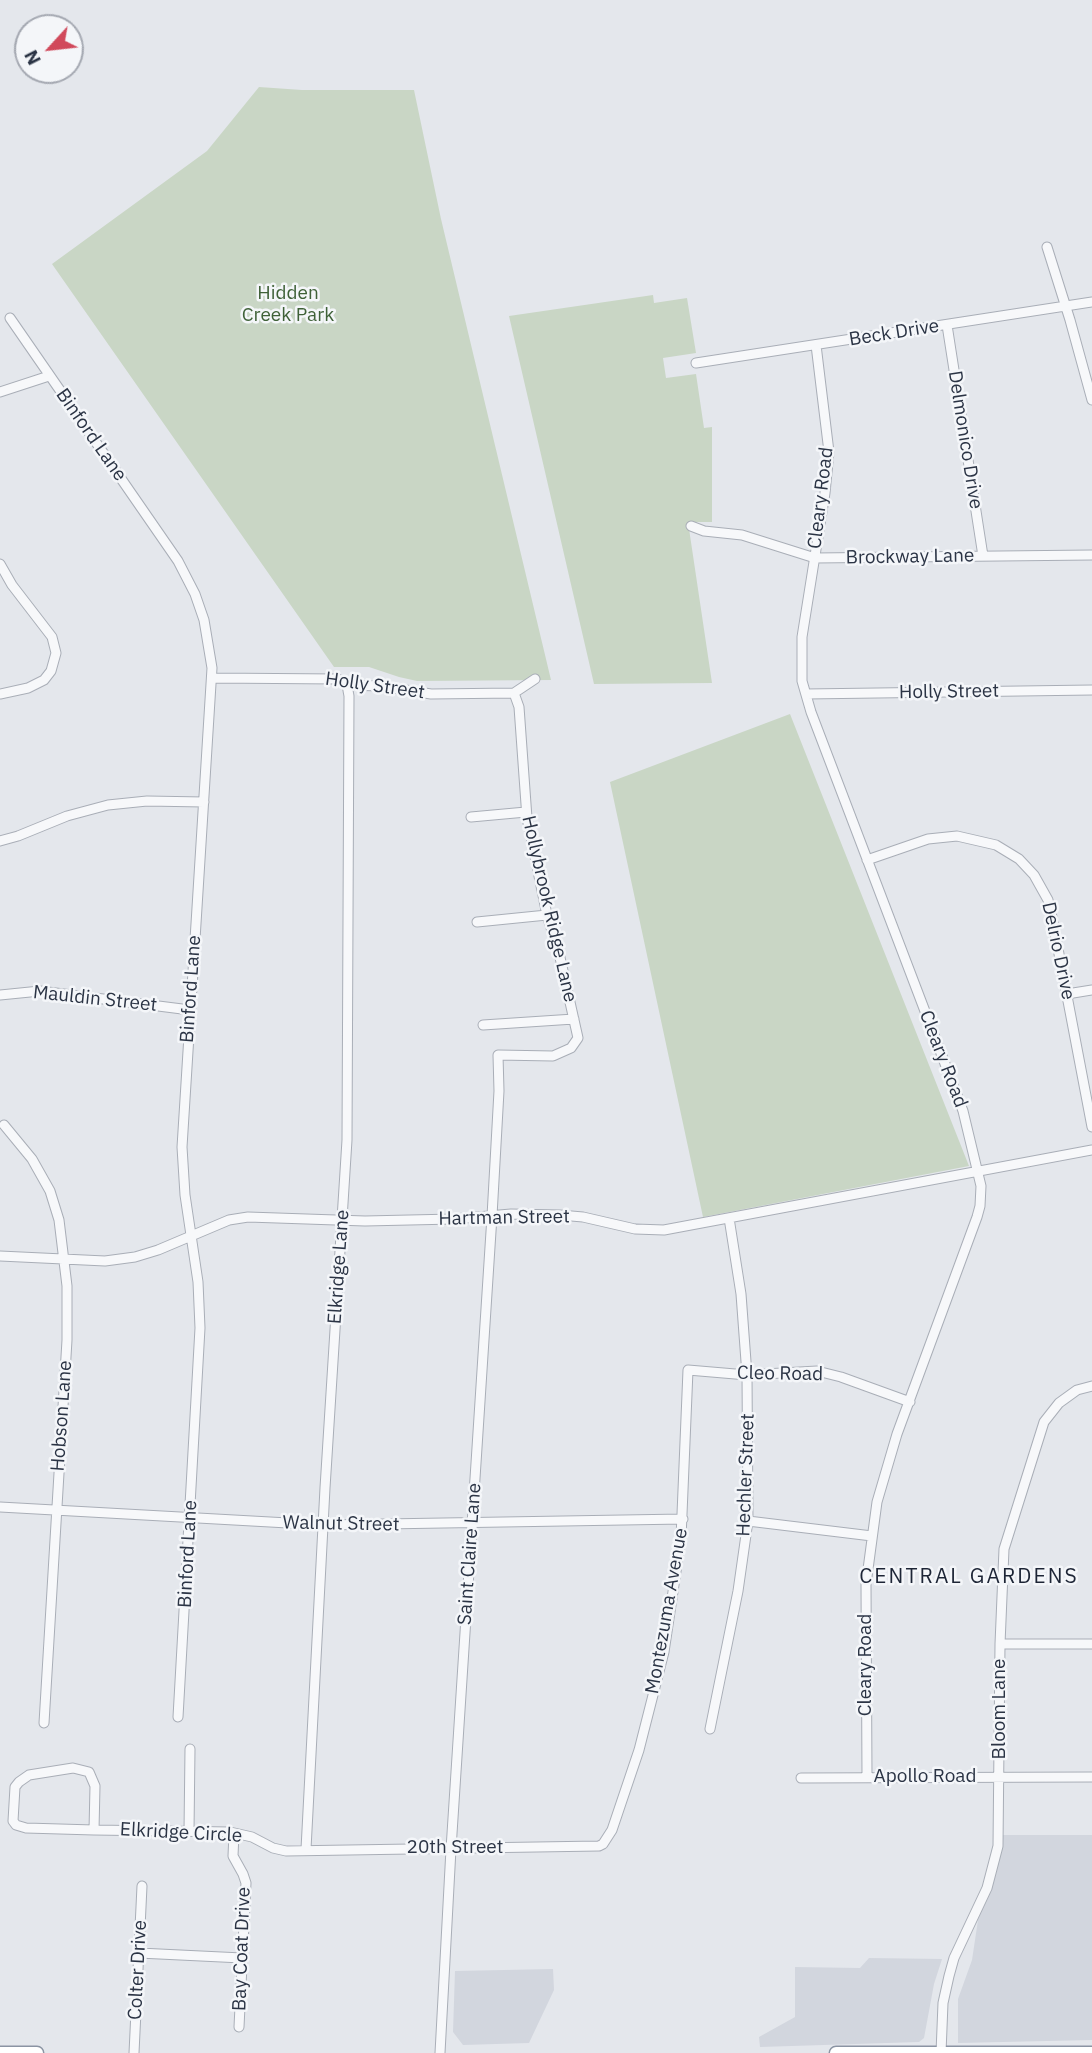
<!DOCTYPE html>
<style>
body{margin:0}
#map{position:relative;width:1092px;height:2053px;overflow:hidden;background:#e4e7ec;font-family:"IBM Plex Sans",sans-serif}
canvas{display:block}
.north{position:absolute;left:14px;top:14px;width:70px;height:70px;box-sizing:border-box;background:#f4f6f9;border:2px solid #a4a8b1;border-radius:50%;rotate:243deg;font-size:19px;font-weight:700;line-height:28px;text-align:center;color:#2b3445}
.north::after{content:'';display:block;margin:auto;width:24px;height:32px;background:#d1495b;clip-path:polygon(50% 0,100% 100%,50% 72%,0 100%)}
</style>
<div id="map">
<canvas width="1092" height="2053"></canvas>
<div class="north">N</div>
</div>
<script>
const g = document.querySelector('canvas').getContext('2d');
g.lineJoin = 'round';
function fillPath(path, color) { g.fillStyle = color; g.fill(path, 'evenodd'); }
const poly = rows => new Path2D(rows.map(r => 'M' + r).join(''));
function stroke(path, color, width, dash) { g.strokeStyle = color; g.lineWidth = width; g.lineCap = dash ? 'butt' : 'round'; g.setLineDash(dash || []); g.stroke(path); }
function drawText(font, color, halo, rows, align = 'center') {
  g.font = font + ' "IBM Plex Sans",sans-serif'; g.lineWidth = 5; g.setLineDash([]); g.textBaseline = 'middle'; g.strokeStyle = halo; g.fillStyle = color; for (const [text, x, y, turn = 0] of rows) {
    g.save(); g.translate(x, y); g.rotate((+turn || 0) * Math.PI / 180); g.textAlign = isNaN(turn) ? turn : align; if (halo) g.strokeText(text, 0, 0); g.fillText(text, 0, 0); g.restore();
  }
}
const built = poly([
 [998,1835,1092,1835,1092,2040,958,2043,958,1999,972,1960,981,1900],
 [869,1958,942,1959,934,1984,924,2038,919,2042,760,2047,759,2037,795,2017,795,1967,860,1968],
 [553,1969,554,1990,529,2043,463,2045,453,2032,455,1971]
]);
const green = poly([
 [259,87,302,90,414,90,441,219,551,680,417,681,399,677,369,667,334,667,52,264,207,151],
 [653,295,654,303,687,298,696,353,663,358,666,378,696,374,704,428,712,427,712,522,688,522,712,683,594,684,509,316],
 [790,714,969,1166,703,1217,610,782]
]);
const minor = poly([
 [1047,247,1070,320,1092,400],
 [10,318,178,561,195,594,204,620,212,668,182,1147,185,1195,198,1282,200,1328,178,1717],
 [947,325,983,556],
 [816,345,829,452,825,493,802,637,802,681,811,712,963,1111,981,1186,980,1206,977,1217,897,1434,877,1502,866,1584,867,1777],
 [696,363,1092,302],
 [0,392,49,376],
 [691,526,704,531,742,535,815,558,1092,555],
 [0,564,12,585,52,637,56,653,51,671,44,680,28,688,0,694],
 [212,678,338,679,347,685,380,686,431,694,514,693,535,679],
 [806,694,1092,690],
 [471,817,526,812],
 [0,841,18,836,67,816,108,805,147,801,204,802],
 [867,860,928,839,957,836,996,845,1019,859,1034,875,1048,900,1051,912,1092,1127],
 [477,922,547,915],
 [1067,994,1092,990],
 [0,995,40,991,190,1010],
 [483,1025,574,1019],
 [4,1125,32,1159,50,1191,59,1220,67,1286,67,1340,44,1723],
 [0,1256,105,1261,135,1257,158,1250,229,1220,248,1217,365,1221,454,1219,511,1214,560,1215,583,1217,635,1229,664,1230,1092,1150],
 [0,1507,324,1525,683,1519],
 [748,1521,872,1536],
 [1000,1644,1092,1644],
 [710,1729,738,1591,748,1521,747,1375,741,1294,729,1218],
 [801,1778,1092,1777],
 [94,1830,95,1786,89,1772,73,1768,29,1775,19,1782,15,1787,13,1821,16,1825,26,1828,94,1830,230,1832,252,1837,273,1848,286,1851,599,1846,603,1844,612,1830,639,1750,664,1652,681,1538,688,1370,747,1375,817,1371,841,1377,910,1402],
 [189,1831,190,1749],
 [234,1833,233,1856,243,1874,246,1883,239,2027],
 [306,1849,325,1488,347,1140,349,696,347,685],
 [139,1953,242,1958],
 [134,2053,142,1886],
 [440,2053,451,1849,492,1216,499,1091,498,1055,553,1056,571,1048,578,1038,559,953,547,915,527,818,519,707,514,693],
 [941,2053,943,2003,949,1976,954,1958,987,1888,998,1846,1000,1644,1004,1549,1044,1422,1059,1403,1077,1390,1092,1386]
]);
const highway = poly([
 [0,2053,37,2053],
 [836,2053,1092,2053]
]);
const parkNames = [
 ["Hidden",288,294],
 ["Creek Park",288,316]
];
const streetNames = [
 ["Beck Drive",894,333,-9],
 ["Binford Lane",91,435,55],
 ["Delmonico Drive",965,440,81],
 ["Cleary Road",821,498,-83],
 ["Brockway Lane",910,557,-1],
 ["Holly Street",375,686,8],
 ["Holly Street",949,692,-1],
 ["Hollybrook Ridge Lane",549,909,77],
 ["Delrio Drive",1058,951,78],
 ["Binford Lane",191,989,-86],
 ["Mauldin Street",95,999,6],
 ["Cleary Road",943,1059,69],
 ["Hartman Street",504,1218,-1],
 ["Elkridge Lane",339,1267,-86],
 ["Cleo Road",780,1374,1],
 ["Hobson Lane",62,1416,-86],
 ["Hechler Street",746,1475,-88],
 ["Walnut Street",341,1524,1],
 ["Binford Lane",188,1554,-87],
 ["Saint Claire Lane",470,1554,-86],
 ["Montezuma Avenue",667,1611,-80],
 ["Cleary Road",866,1665,-90],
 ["Bloom Lane",1000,1709,-90],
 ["Apollo Road",925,1777],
 ["Elkridge Circle",181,1833,3],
 ["20th Street",455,1848],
 ["Bay Coat Drive",242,1949,-88],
 ["Colter Drive",138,1970,-87]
];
const neighbourhoodNames = [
 ["CENTRAL GARDENS",969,1577]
];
fillPath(built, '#d2d6de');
fillPath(green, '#c9d6c5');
stroke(minor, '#a9aeb7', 11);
stroke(highway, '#8b94a3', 15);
stroke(minor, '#f7f8fa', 9);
stroke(highway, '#fff', 12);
drawText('19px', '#3f6138', '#f4f6f9', parkNames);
drawText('19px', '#2b3445', '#f4f6f9', streetNames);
g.letterSpacing = '2px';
drawText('21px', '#1d2536', '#f4f6f9', neighbourhoodNames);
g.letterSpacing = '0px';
</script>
